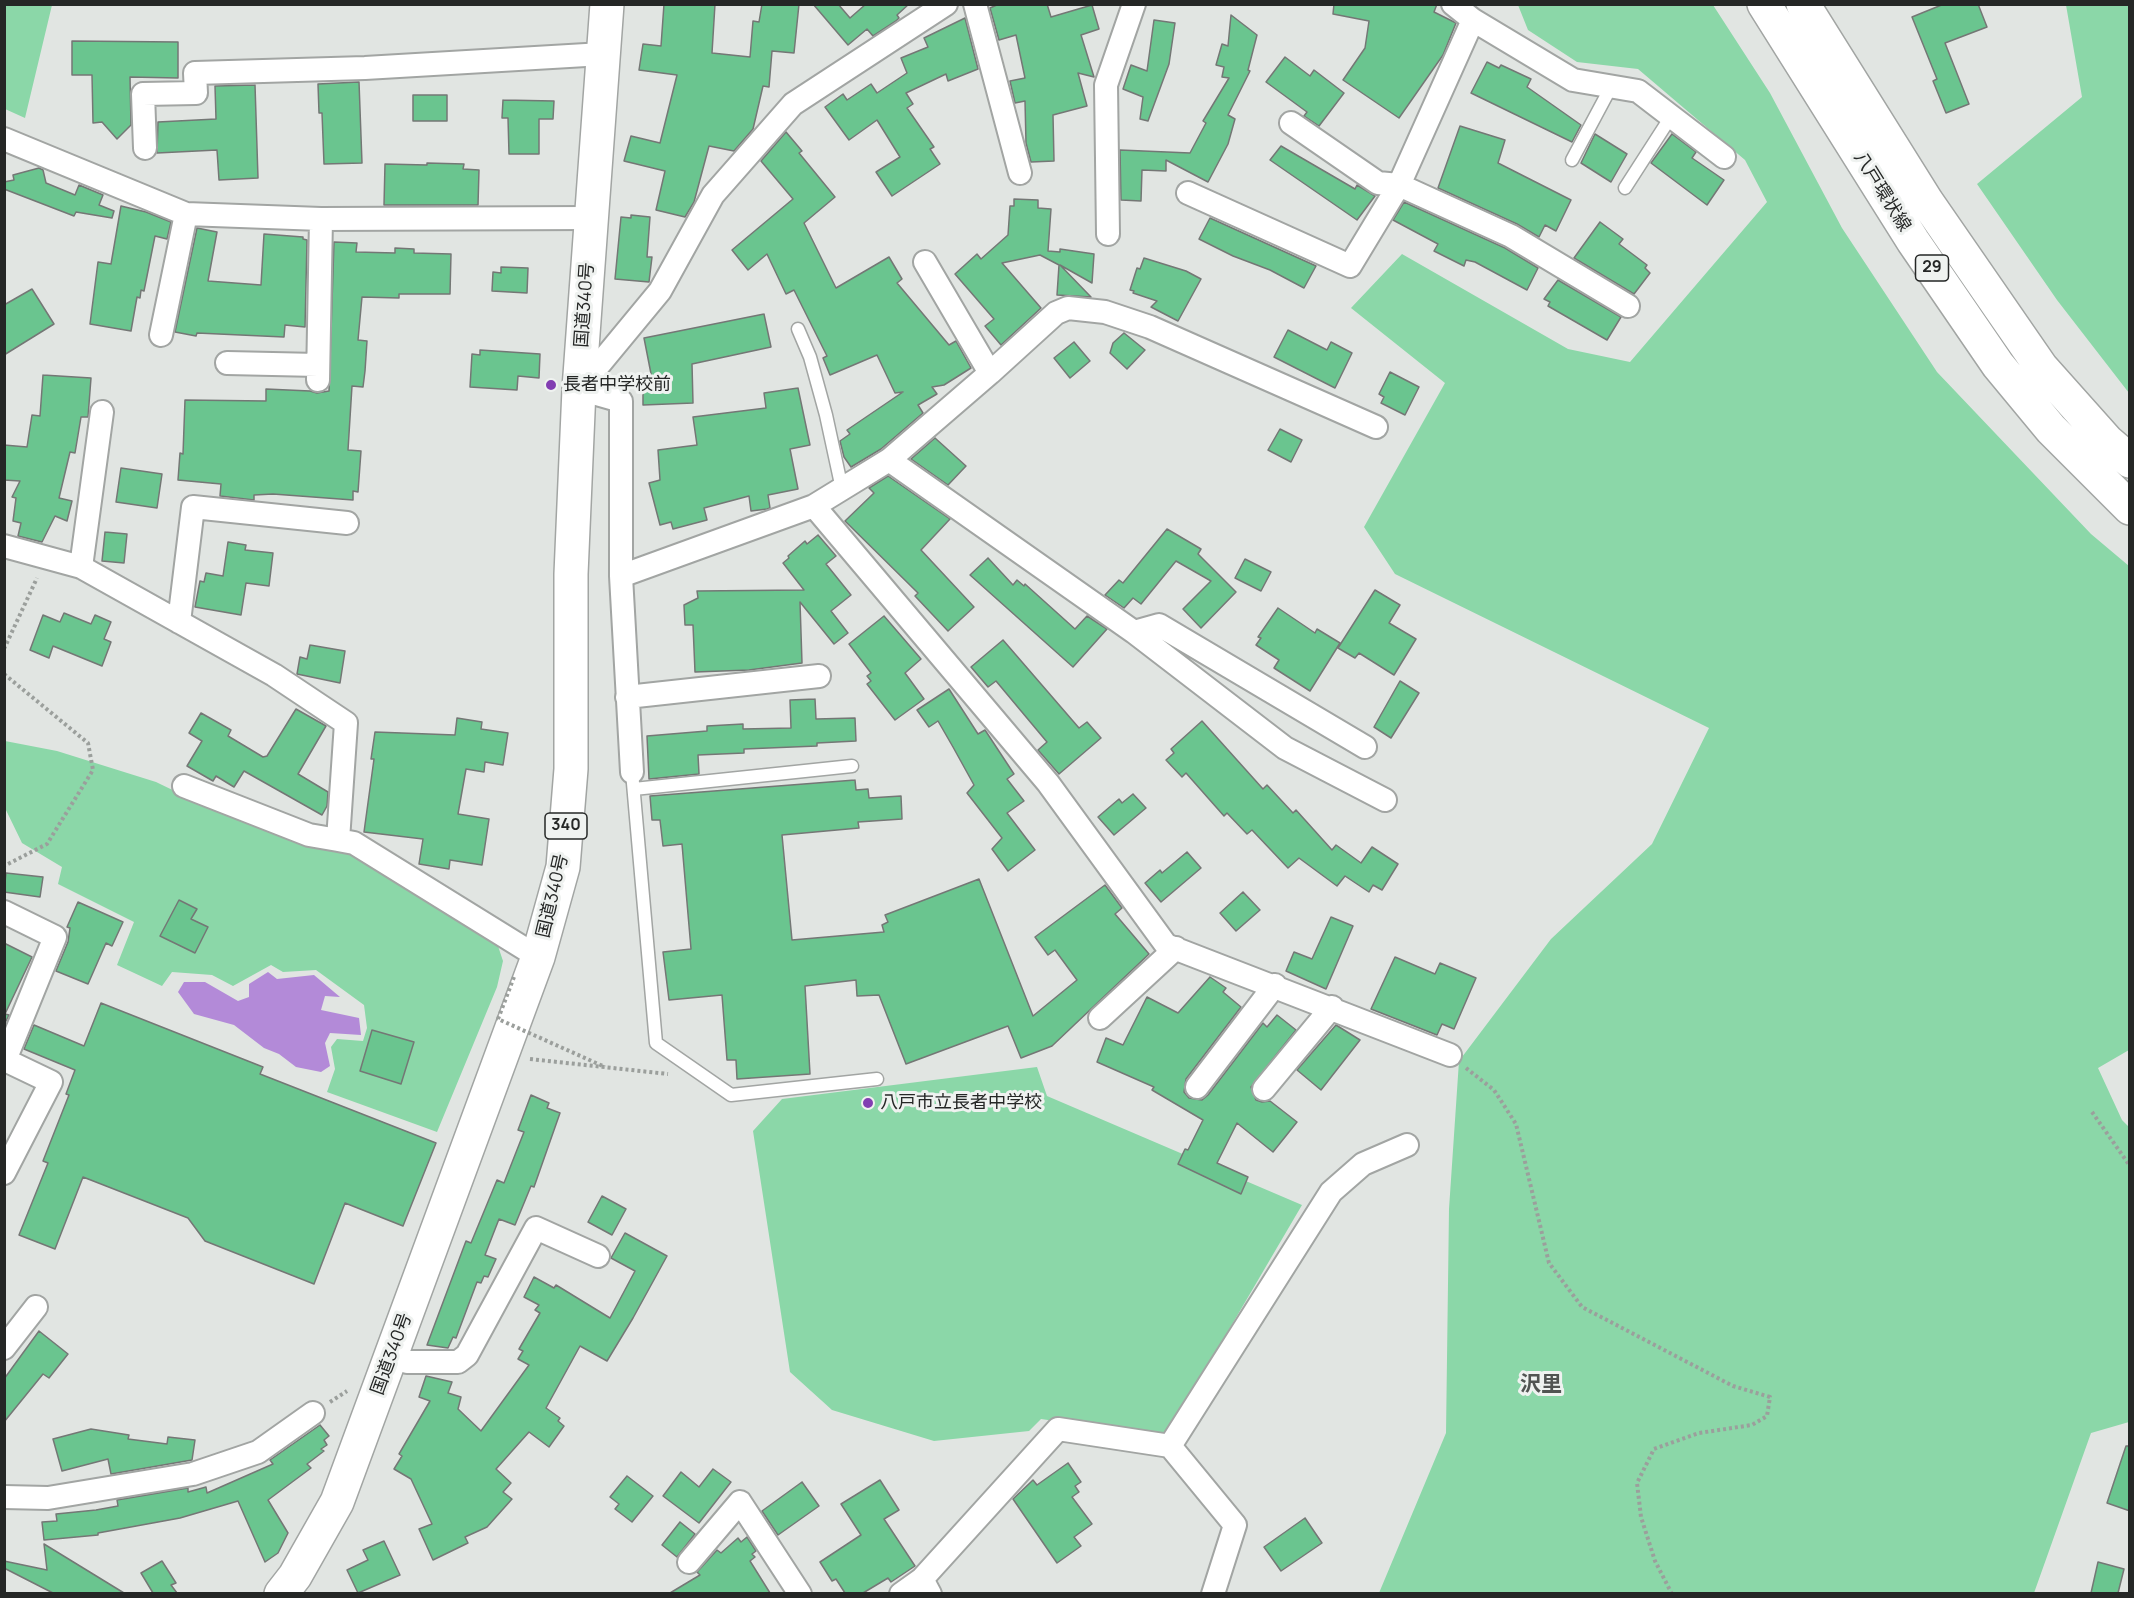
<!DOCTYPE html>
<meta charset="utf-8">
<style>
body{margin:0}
#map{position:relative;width:2134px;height:1598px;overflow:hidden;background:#e1e5e2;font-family:Manrope,sans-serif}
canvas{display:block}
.frame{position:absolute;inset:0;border:6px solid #252726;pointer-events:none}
</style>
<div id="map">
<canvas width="2134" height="1598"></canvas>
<div class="frame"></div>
</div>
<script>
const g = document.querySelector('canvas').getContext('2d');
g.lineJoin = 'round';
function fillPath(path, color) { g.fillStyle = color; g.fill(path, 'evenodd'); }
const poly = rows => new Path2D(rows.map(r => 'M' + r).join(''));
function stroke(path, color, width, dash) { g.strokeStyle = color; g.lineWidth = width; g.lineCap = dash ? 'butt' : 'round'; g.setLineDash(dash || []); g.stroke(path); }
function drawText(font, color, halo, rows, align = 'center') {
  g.font = font + ' Manrope,"Noto Sans JP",sans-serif'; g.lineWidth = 6; g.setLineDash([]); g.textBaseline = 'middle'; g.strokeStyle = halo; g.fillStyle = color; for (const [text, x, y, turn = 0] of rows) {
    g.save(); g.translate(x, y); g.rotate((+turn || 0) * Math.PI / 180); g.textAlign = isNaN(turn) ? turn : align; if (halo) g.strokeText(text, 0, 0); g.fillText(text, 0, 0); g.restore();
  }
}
const green = poly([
 [5,4,52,5,25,118,5,109],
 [1518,5,1713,5,1770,93,1842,228,1937,372,2091,534,2129,566,2129,1050,2098,1068,2122,1120,2129,1127,2129,1422,2091,1433,2034,1593,1379,1593,1446,1433,1449,1209,1459,1061,1551,939,1652,844,1709,728,1395,574,1364,527,1445,383,1351,308,1402,254,1568,349,1630,362,1767,202,1745,160,1638,69,1577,62,1528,30],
 [2066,5,2129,5,2129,393,2057,300,1977,184,2082,97],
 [5,741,57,751,156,782,187,797,315,848,354,855,497,943,503,961,497,987,437,1132,327,1092,335,1069,331,1047,337,1039,363,1041,367,1028,364,1005,316,970,283,972,271,965,233,986,212,975,172,972,162,986,117,965,134,922,58,884,62,867,22,843,5,808],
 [1037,1067,1047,1096,1302,1205,1166,1437,1041,1419,1029,1431,934,1441,832,1410,790,1372,753,1131,782,1099]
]);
const water = poly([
 [268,972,277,979,314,975,340,997,325,996,321,1010,359,1018,361,1035,330,1033,325,1043,330,1066,321,1072,296,1067,279,1054,264,1048,234,1025,194,1014,178,992,184,982,205,982,238,1001,249,997,249,984]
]);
const building = poly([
 [664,4,715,4,712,53,750,57,753,21,759,22,762,4,799,4,794,53,772,51,769,87,763,86,753,129,734,151,709,146,694,202,685,217,656,210,665,171,624,161,631,136,660,143,677,75,639,70,643,44,661,46,664,4],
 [813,4,838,4,850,18,866,4,909,4,897,15,899,18,896,21,873,36,867,29,848,45,813,4],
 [999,4,1047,4,1051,17,1092,5,1099,29,1081,35,1094,77,1078,73,1087,106,1053,115,1054,161,1031,162,1026,143,1025,101,1015,103,1010,81,1025,78,1016,35,999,40,990,8,999,4],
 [1334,4,1437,4,1434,12,1456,23,1443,55,1399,118,1343,80,1365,48,1369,21,1333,14,1334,4],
 [1944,4,1978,4,1987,27,1945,43,1969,104,1946,113,1933,81,1937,79,1912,17,1944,4],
 [1231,15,1257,35,1248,70,1250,71,1228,115,1235,119,1228,144,1208,182,1166,160,1166,171,1142,170,1141,201,1121,200,1120,150,1190,153,1206,123,1203,121,1229,78,1222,77,1224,67,1216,65,1222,44,1228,46,1231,15],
 [965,18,978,69,948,81,946,74,906,93,913,104,907,108,934,147,930,149,940,164,892,196,876,172,900,157,877,120,849,140,825,107,843,94,847,100,871,84,877,93,907,73,901,58,928,47,924,38,965,18],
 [1154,20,1175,23,1169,64,1148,121,1140,119,1143,97,1123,89,1131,65,1147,71,1154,20],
 [72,41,178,42,178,78,130,77,131,125,117,139,102,122,93,123,92,75,72,75,72,41],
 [1285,57,1310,76,1314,70,1344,93,1319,126,1304,116,1307,112,1266,82,1285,57],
 [1487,62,1499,68,1501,65,1531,79,1527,87,1581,125,1572,142,1471,93,1487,62],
 [359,82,362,163,324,164,322,113,319,113,318,84,359,82],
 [255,85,258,178,219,180,217,150,157,153,158,122,216,119,215,86,255,85],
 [413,95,447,95,447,121,413,121,413,95],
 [503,100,554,101,553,119,539,119,539,154,509,154,508,118,502,118,503,100],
 [1460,126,1505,140,1498,163,1571,200,1556,231,1545,225,1539,237,1517,224,1438,188,1460,126],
 [786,132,802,151,799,153,835,197,804,223,836,288,889,257,902,279,897,283,949,345,956,341,971,368,944,385,932,387,937,394,918,405,923,413,881,449,851,467,844,457,840,441,850,434,847,430,903,392,895,393,877,355,830,375,823,358,827,356,794,290,786,294,767,254,748,270,732,250,793,199,761,161,786,132],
 [1595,134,1627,154,1611,182,1581,163,1595,134],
 [1672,134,1696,152,1692,158,1724,180,1707,205,1651,163,1672,134],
 [1281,146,1355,189,1357,185,1375,196,1357,220,1270,160,1281,146],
 [427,163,464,164,463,169,479,170,478,205,384,205,385,164,427,165,427,163],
 [39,168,43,170,46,183,75,195,79,185,103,195,99,205,114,211,112,218,76,212,74,216,4,189,4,182,14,180,13,175,39,168],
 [1014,199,1038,200,1038,208,1051,209,1048,251,1060,252,1060,249,1094,254,1092,283,1060,265,1091,297,1057,295,1059,265,1040,255,1002,263,1041,308,1001,345,985,326,994,319,955,274,977,254,981,259,1008,235,1010,206,1014,206,1014,199],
 [1404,202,1505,248,1538,268,1527,290,1475,262,1466,260,1464,266,1434,251,1438,244,1393,220,1404,202],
 [121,206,146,212,171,222,167,239,155,236,144,291,141,290,140,298,137,297,131,331,90,324,98,262,111,264,121,206],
 [631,215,650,217,647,257,652,257,649,282,615,279,621,217,631,218,631,215],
 [1210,218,1316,266,1304,288,1270,270,1233,256,1199,239,1210,218],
 [1600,222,1623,239,1619,244,1647,265,1645,268,1650,273,1634,294,1574,258,1600,222],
 [197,228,217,232,208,281,261,285,264,234,303,237,303,239,307,240,305,327,285,325,284,337,197,333,196,336,175,332,197,228],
 [334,242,357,243,356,252,395,253,395,248,414,249,414,253,451,254,450,294,399,294,399,298,362,297,358,340,367,341,365,371,363,387,352,386,348,450,361,451,358,492,353,491,353,500,273,494,254,495,254,500,220,496,221,484,178,480,180,453,183,454,185,400,266,401,266,389,310,391,317,393,329,391,334,242],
 [1144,258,1186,271,1201,279,1178,321,1151,307,1157,301,1133,293,1134,291,1130,290,1137,268,1140,269,1144,258],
 [501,267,528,268,527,293,492,291,493,272,501,273,501,267],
 [1558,280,1621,317,1607,340,1548,306,1550,302,1544,299,1558,280],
 [32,289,54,324,4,355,4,305,32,289],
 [764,314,771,347,692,364,693,403,643,405,643,384,653,384,644,338,764,314],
 [1288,330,1327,350,1331,342,1352,353,1335,388,1274,357,1288,330],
 [1124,333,1145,350,1127,369,1110,353,1113,343,1124,333],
 [1074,342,1090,361,1070,378,1054,358,1074,342],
 [480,350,540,354,539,378,518,376,517,390,470,387,472,354,480,355,480,350],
 [1390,372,1419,387,1405,415,1381,403,1384,397,1379,394,1390,372],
 [43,375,91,378,88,417,81,417,75,453,70,452,59,498,72,501,67,521,55,516,42,542,18,536,21,523,13,521,16,498,12,497,20,481,4,480,4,445,27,447,32,415,40,416,43,375],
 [798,388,810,445,790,449,798,489,768,495,770,508,767,509,751,511,749,496,704,508,707,520,673,529,671,522,660,525,649,483,660,480,658,450,697,445,693,417,766,408,764,393,798,388],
 [1280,429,1302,440,1291,462,1268,450,1280,429],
 [935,438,966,466,948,485,911,459,935,438],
 [121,468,162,474,157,508,116,502,121,468],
 [888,476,950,519,921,550,974,607,948,631,915,596,918,593,845,521,874,493,869,488,888,476],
 [1167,529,1201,549,1198,554,1236,592,1201,628,1183,609,1211,581,1176,561,1141,604,1133,598,1124,608,1105,595,1119,580,1123,583,1167,529],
 [105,532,127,534,124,563,102,561,105,532],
 [818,535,836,556,826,564,851,595,831,611,848,633,834,644,800,602,802,663,749,670,695,672,693,625,685,625,684,605,698,598,697,591,804,590,783,563,789,558,788,556,805,541,807,544,818,535],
 [228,542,246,545,245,550,273,553,269,586,246,583,241,615,195,607,200,581,204,582,206,573,223,576,228,542],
 [988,558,1013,585,1017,580,1024,586,1025,584,1075,629,1087,616,1107,629,1073,667,970,575,988,558],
 [1245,559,1271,572,1261,591,1235,578,1245,559],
 [1375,590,1400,605,1389,623,1416,639,1394,675,1359,653,1355,658,1338,648,1375,590],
 [1278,608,1315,633,1317,629,1340,643,1310,691,1274,668,1279,660,1256,645,1261,638,1258,637,1278,608],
 [64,613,91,624,95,615,111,622,104,639,111,642,102,666,53,646,49,658,30,650,43,615,60,622,64,613],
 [884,616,921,659,905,673,924,699,895,720,867,684,871,681,867,676,871,673,849,644,884,616],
 [1003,640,1079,728,1087,722,1101,738,1059,774,1038,750,1047,742,996,681,988,687,971,667,1003,640],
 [310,645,345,651,340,683,297,674,300,657,307,659,310,645],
 [1400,681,1419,693,1391,738,1374,727,1400,681],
 [949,689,978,734,985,730,1014,774,1007,779,1024,801,1007,813,1035,850,1008,871,992,849,1002,838,967,793,974,785,953,747,938,721,929,727,917,710,949,689],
 [815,699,816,719,855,718,856,741,817,743,817,746,744,749,744,753,698,755,699,774,649,779,647,736,707,731,707,726,743,724,743,729,791,728,790,700,815,699],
 [296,709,326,726,298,774,328,792,327,806,322,815,244,771,234,787,216,776,213,781,187,766,202,741,189,733,201,713,231,730,228,736,263,757,267,756,296,709],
 [457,718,482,722,481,729,508,733,503,765,485,762,484,772,466,769,458,814,489,819,482,865,450,860,449,869,419,864,423,839,364,832,374,759,371,759,375,732,455,735,457,718],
 [1202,721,1263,789,1267,785,1293,813,1296,810,1332,850,1336,845,1361,863,1372,847,1398,864,1382,890,1373,885,1369,892,1345,876,1337,886,1299,858,1288,868,1252,830,1247,834,1227,813,1224,816,1186,773,1182,777,1166,760,1174,753,1171,749,1202,721],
 [855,780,856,790,868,789,869,798,901,796,902,819,858,822,859,828,782,835,792,940,884,932,882,925,888,922,885,915,979,879,1033,1016,1077,980,1055,950,1048,955,1035,937,1105,885,1122,908,1115,914,1149,954,1052,1046,1021,1058,1008,1026,906,1064,879,995,857,996,856,980,805,986,810,1074,737,1079,736,1060,727,1060,722,995,669,1000,663,952,691,949,682,844,663,846,660,820,652,820,650,796,855,780],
 [1133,794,1146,808,1114,835,1098,817,1119,799,1122,803,1133,794],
 [1187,852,1201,868,1161,902,1145,883,1160,870,1162,873,1187,852],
 [6,873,43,877,40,897,4,892,6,873],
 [1243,892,1260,910,1236,931,1220,913,1243,892],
 [179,900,197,909,191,919,208,927,195,953,160,936,179,900],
 [78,902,123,922,112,946,106,943,88,984,56,971,68,942,70,928,67,927,78,902],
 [1331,917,1353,926,1326,989,1286,971,1294,952,1312,959,1331,917],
 [4,943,32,957,5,1014,9,1015,4,1025,4,943],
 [1395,957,1435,974,1440,963,1476,978,1454,1029,1442,1024,1437,1035,1371,1009,1395,957],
 [1210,977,1226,988,1223,992,1241,1007,1186,1079,1184,1092,1189,1098,1202,1100,1208,1095,1263,1023,1267,1027,1277,1015,1296,1030,1251,1087,1256,1100,1262,1102,1270,1101,1297,1122,1273,1152,1237,1123,1217,1163,1248,1177,1241,1194,1178,1164,1185,1149,1188,1150,1203,1120,1152,1090,1154,1087,1097,1062,1106,1038,1123,1045,1147,997,1178,1013,1210,977],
 [101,1003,263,1067,260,1074,436,1143,403,1226,345,1203,314,1284,205,1241,188,1218,83,1177,55,1249,19,1235,48,1163,43,1161,69,1095,66,1094,75,1070,24,1049,34,1025,84,1046,101,1003],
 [1336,1025,1360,1040,1321,1090,1297,1070,1336,1025],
 [372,1030,414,1042,401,1084,360,1071,372,1030],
 [531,1095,549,1103,547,1108,560,1113,534,1187,531,1186,515,1225,499,1219,485,1255,496,1259,488,1277,484,1276,481,1283,477,1282,456,1338,453,1337,448,1348,427,1345,466,1241,471,1243,497,1180,504,1183,524,1132,518,1130,531,1095],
 [602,1196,626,1209,612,1235,588,1222,602,1196],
 [625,1233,667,1256,633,1318,607,1361,580,1346,546,1408,560,1418,558,1421,564,1426,549,1447,529,1432,496,1469,511,1483,503,1492,512,1499,487,1527,465,1537,468,1543,433,1560,419,1529,432,1524,411,1479,394,1469,402,1456,399,1454,430,1401,419,1397,426,1376,452,1382,448,1393,461,1397,458,1409,481,1431,529,1365,518,1359,523,1351,519,1349,540,1313,535,1310,539,1305,524,1297,534,1277,554,1288,556,1285,610,1318,635,1271,611,1258,625,1233],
 [39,1331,68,1354,49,1378,43,1374,4,1422,4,1379,39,1331],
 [320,1425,329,1436,324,1440,327,1445,321,1449,324,1451,307,1464,311,1468,268,1500,288,1533,278,1553,265,1562,238,1501,180,1518,98,1533,98,1535,44,1540,42,1522,57,1521,56,1514,96,1510,118,1506,117,1500,188,1488,188,1492,206,1487,207,1493,273,1464,270,1460,320,1425],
 [91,1429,129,1435,128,1439,167,1444,168,1437,195,1440,192,1460,111,1474,108,1459,62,1471,53,1439,91,1429],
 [2126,1446,2130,1446,2130,1511,2107,1503,2126,1446],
 [1068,1463,1081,1482,1075,1486,1079,1492,1072,1497,1092,1524,1074,1537,1081,1546,1057,1563,1013,1499,1033,1480,1037,1485,1068,1463],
 [713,1469,731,1482,699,1523,663,1496,681,1472,699,1487,713,1469],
 [627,1476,653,1496,632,1522,615,1509,619,1504,610,1497,627,1476],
 [880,1480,899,1510,884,1519,915,1566,891,1582,888,1578,863,1593,845,1593,836,1579,832,1581,820,1562,861,1535,841,1504,880,1480],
 [802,1482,819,1506,778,1535,762,1511,802,1482],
 [1305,1518,1322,1543,1281,1571,1264,1547,1305,1518],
 [680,1522,695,1534,677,1557,662,1545,680,1522],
 [747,1537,756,1551,752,1554,755,1557,750,1561,770,1593,670,1593,700,1575,697,1572,717,1550,721,1553,738,1538,741,1542,747,1537],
 [384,1541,400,1575,358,1593,347,1570,368,1560,363,1550,384,1541],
 [44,1544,124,1593,53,1593,4,1568,4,1561,47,1570,44,1544],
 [162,1561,176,1583,171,1585,177,1593,153,1593,141,1573,162,1561],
 [2098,1562,2124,1569,2118,1593,2091,1593,2098,1562]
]);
const path = poly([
 [4,649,37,578],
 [4,674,88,743,93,770,47,844,4,866],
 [530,1059,668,1074],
 [1466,1068,1494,1090,1516,1124,1549,1263,1582,1307,1733,1386,1770,1397,1767,1416,1752,1425,1699,1433,1654,1449,1637,1483,1641,1517,1655,1561,1672,1594],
 [2092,1112,2130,1166],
 [330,1402,347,1391]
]);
const service = poly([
 [1572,160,1611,87],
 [1625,188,1672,115],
 [798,329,810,357,826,415,842,489],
 [632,772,656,1043,731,1095,877,1079],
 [634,789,852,766]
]);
const minor = poly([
 [975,4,1020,173],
 [1453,4,1473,20,1573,80,1638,91,1724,157],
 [1291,123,1378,183,1399,185,1511,236,1628,306],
 [4,139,186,214,321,219,591,218],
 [145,148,143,94,196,93,195,73,365,68,603,54],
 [1188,193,1350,266,1399,185,1473,20],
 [1108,234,1106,85,1134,4],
 [925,262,990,373,889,460,814,506,1048,783,1166,945,1450,1055],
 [161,335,186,214],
 [227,363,318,365],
 [990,373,1056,313,1068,308,1105,312,1150,327,1376,427],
 [318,380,321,219],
 [889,460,1134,632,1285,748,1385,800],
 [4,546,81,567,274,675,346,723,338,840,354,843,538,957],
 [81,567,102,412],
 [621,576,814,506],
 [179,622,193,507,347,523],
 [1134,632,1159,625,1365,747],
 [627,697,819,676],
 [632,772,621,576,621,401,579,389,660,291,713,195,793,104,946,4],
 [184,786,309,835,338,840],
 [4,912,55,937,5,1060,51,1082,4,1173],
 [1100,1018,1176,948],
 [1197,1087,1275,985],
 [1264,1089,1332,1007],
 [4,1348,36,1307],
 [391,1356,407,1362,458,1362,467,1355,536,1228,598,1256],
 [4,1497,48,1498,193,1474,258,1452,313,1413],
 [689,1562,740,1502,800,1594],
 [922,1579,1058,1429,1170,1446],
 [901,1594,922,1579,930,1594],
 [1213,1594,1235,1525,1170,1446,1331,1192,1363,1164,1407,1145]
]);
const primary = poly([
 [1764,4,1913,241,1998,365,2051,429,2130,508],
 [1803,4,1927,202,2041,367,2107,441,2130,461]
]);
const trunk = poly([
 [281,1594,295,1576,337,1502,538,957,563,867,571,769,571,574,579,389,607,4]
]);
const pathBridge = poly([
 [514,977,498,1019,605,1067]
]);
const markers = [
 [551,385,6,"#823eb2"],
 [868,1103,6,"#823eb2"]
];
const shields = [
 [1932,268,33],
 [566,826,42]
];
const shieldNames = [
 ["29",1932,268],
 ["340",566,826]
];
const streetNames = [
 ["八戸環状線",1882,192,58],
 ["国道340号",585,305,-86],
 ["国道340号",553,896,-77],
 ["国道340号",392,1354,-70]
];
const poiNames = [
 ["長者中学校前",563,385],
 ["八戸市立長者中学校",880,1103]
];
const quarterNames = [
 ["沢里",1541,1385]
];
fillPath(green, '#8bd7a8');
fillPath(water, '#b38ad8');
fillPath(building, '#6ac58f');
stroke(building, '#747775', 1.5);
stroke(service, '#a2a5a3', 15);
stroke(minor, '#a2a5a3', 26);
stroke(primary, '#a2a5a3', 36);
stroke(trunk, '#a2a5a3', 36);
stroke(path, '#9b9f9c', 4, [3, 3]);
stroke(service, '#fff', 12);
stroke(minor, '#fff', 22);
stroke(primary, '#fff', 33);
stroke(trunk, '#fff', 33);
stroke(pathBridge, '#9b9f9c', 4, [3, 3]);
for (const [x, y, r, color] of markers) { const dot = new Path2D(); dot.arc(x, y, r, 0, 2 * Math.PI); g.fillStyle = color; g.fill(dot); stroke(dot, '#eff2f0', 2); }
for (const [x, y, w] of shields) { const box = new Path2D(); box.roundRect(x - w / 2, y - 13, w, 26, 4.5); g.fillStyle = '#eff2f0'; g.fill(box); stroke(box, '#252726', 1.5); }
drawText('bold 16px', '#252726', null, shieldNames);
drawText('18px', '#252726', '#eff2f0', streetNames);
drawText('18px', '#252726', '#eff2f0', poiNames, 'left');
drawText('bold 21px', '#515452', '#eff2f0', quarterNames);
</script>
